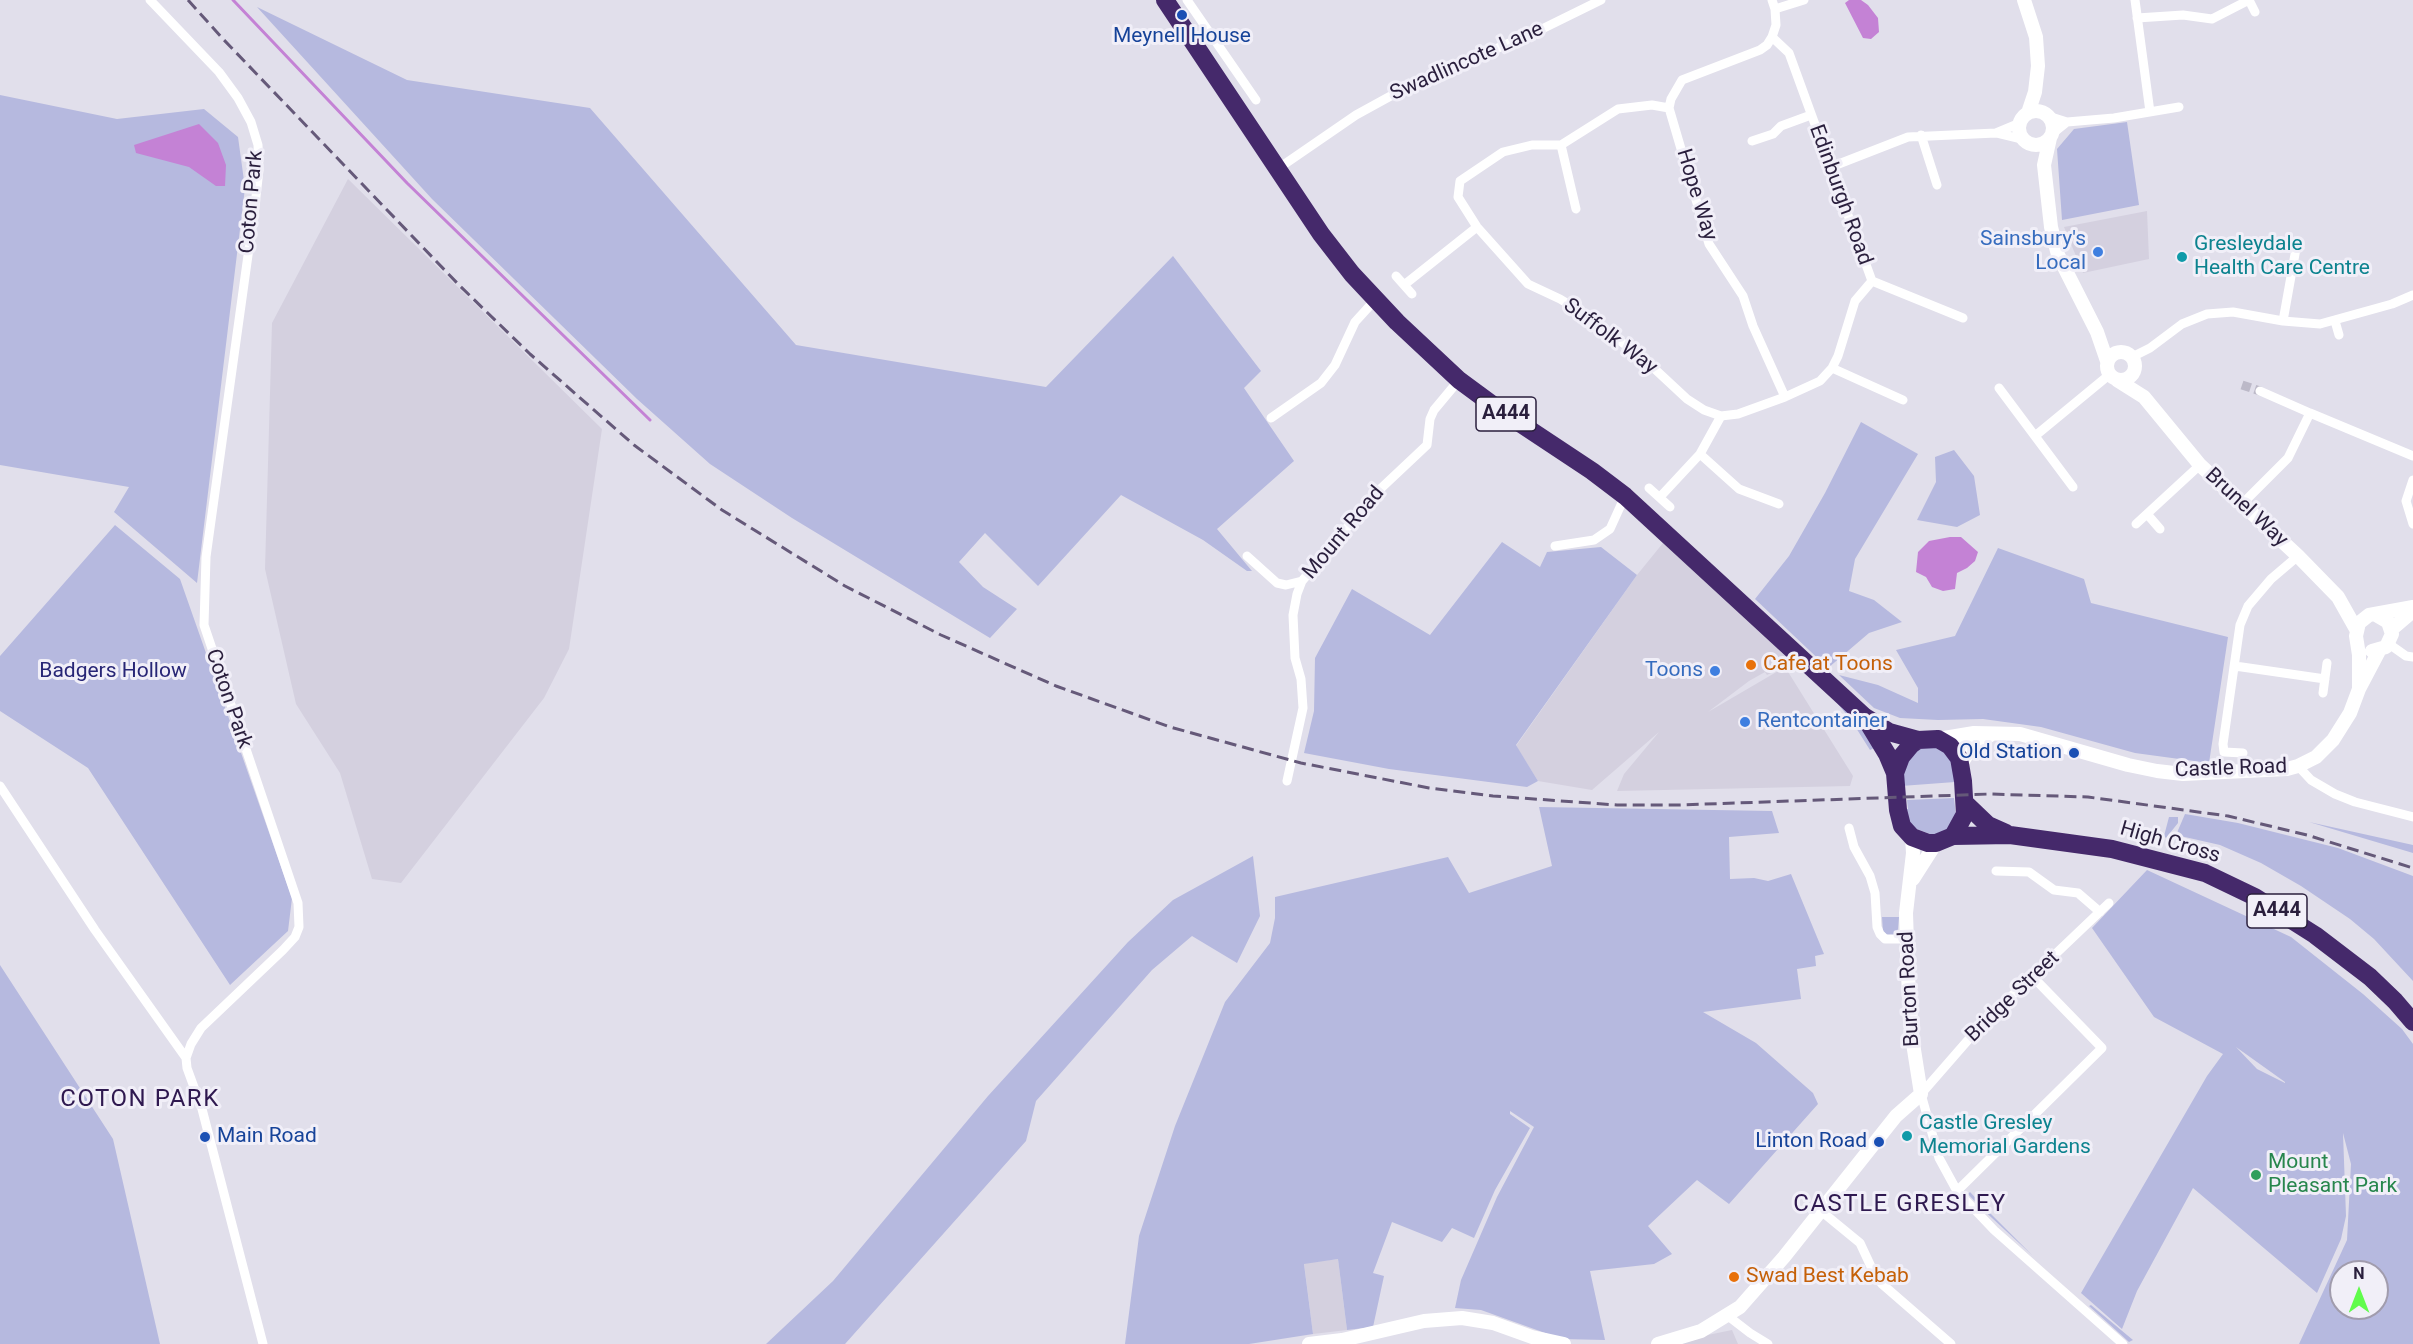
<!DOCTYPE html>
<style>
body{margin:0}
#map{position:relative;width:2413px;height:1344px;overflow:hidden;background:#e1dfeb;font-family:Roboto,sans-serif}
canvas{display:block}
.north{position:absolute;left:2329px;top:1260px;width:60px;height:60px;box-sizing:border-box;background:#f1eff8;border:2px solid #a19cad;border-radius:50%;rotate:0deg;font-size:16px;font-weight:700;line-height:24px;text-align:center;color:#2a1f3d}
.north::after{content:'';display:block;margin:auto;width:21px;height:27px;background:#60fc4c;clip-path:polygon(50% 0,100% 100%,50% 72%,0 100%)}
</style>
<div id="map">
<canvas width="2413" height="1344"></canvas>
<div class="north">N</div>
</div>
<script>
const g = document.querySelector('canvas').getContext('2d');
g.lineJoin = 'round';
function fillPath(path, color) { g.fillStyle = color; g.fill(path, 'evenodd'); }
const poly = rows => new Path2D(rows.map(r => 'M' + r).join(''));
function stroke(path, color, width, dash) { g.strokeStyle = color; g.lineWidth = width; g.lineCap = dash ? 'butt' : 'round'; g.setLineDash(dash || []); g.stroke(path); }
function drawText(font, color, halo, rows, align = 'center') {
  g.font = font + ' Roboto,sans-serif'; g.lineWidth = 6; g.setLineDash([]); g.textBaseline = 'middle'; g.strokeStyle = halo; g.fillStyle = color; for (const [text, x, y, turn = 0] of rows) {
    g.save(); g.translate(x, y); g.rotate((+turn || 0) * Math.PI / 180); g.textAlign = isNaN(turn) ? turn : align; if (halo) g.strokeText(text, 0, 0); g.fillText(text, 0, 0); g.restore();
  }
}
const built = poly([
 [348,179,602,429,569,649,544,698,401,883,372,879,340,773,296,704,265,569,272,323],
 [2147,211,2149,259,2083,273,2064,227],
 [1663,543,1751,622,1788,659,1775,671,1767,675,1765,672,1749,681,1708,712,1785,667,1853,776,1850,786,1617,791,1624,774,1659,732,1592,790,1538,781,1516,746,1637,575],
 [1338,1259,1347,1330,1313,1334,1304,1263],
 [1732,1330,1738,1344,1664,1344]
]);
const green = poly([
 [257,7,407,80,590,108,796,345,1046,387,1173,256,1261,371,1244,388,1294,461,1217,529,1252,571,1247,571,1203,540,1121,495,1038,586,985,533,959,562,983,587,1017,609,990,638,792,518,710,464,637,399,432,199],
 [0,95,117,119,204,109,238,137,245,188,197,583,114,512,129,487,0,465],
 [2127,122,2139,205,2062,220,2057,149,2074,129],
 [1861,422,1918,454,1855,559,1849,591,1874,600,1902,622,1869,633,1828,668,1755,599,1789,556,1825,493],
 [1954,450,1974,476,1980,515,1957,527,1917,520,1936,482,1935,457],
 [115,525,180,579,292,898,288,931,230,985,88,768,0,711,0,656],
 [1502,542,1540,567,1547,552,1601,547,1637,575,1516,745,1538,781,1527,787,1389,769,1304,753,1314,711,1315,658,1352,589,1430,635],
 [1998,548,2084,579,2091,603,2228,637,2209,763,2135,753,2041,727,1983,719,1938,720,1900,718,1874,708,1839,675,1878,685,1918,703,1918,688,1896,650,1955,636],
 [1833,698,1856,719,1878,746,1870,750,1851,720],
 [1927,743,1952,756,1955,782,1901,786,1907,756],
 [1954,798,1956,816,1947,830,1933,835,1914,828,1902,809,1908,809,1907,800],
 [1539,807,1772,811,1779,833,1729,837,1730,879,1754,878,1768,881,1791,874,1824,954,1815,956,1816,966,1797,969,1801,999,1703,1012,1756,1043,1813,1093,1818,1104,1729,1204,1697,1180,1648,1226,1672,1254,1654,1264,1590,1271,1605,1340,1562,1339,1481,1310,1455,1308,1461,1280,1497,1197,1534,1127,1510,1111,1510,1114,1530,1128,1495,1190,1474,1238,1452,1228,1442,1242,1392,1222,1373,1273,1384,1276,1373,1327,1347,1330,1338,1259,1304,1264,1313,1334,1249,1344,1125,1344,1139,1236,1175,1126,1225,1002,1270,943,1275,918,1275,897,1448,857,1469,893,1552,866],
 [2185,814,2238,823,2338,848,2413,876,2413,981,2374,939,2350,919,2301,886,2261,863,2220,845,2176,835],
 [2169,817,2178,817,2178,823,2166,838,2164,836],
 [2309,822,2413,845,2413,853],
 [1253,856,1260,916,1237,963,1192,936,1152,970,1036,1101,1026,1141,845,1344,766,1344,833,1281,988,1096,1128,942,1173,900],
 [2147,870,2291,937,2363,994,2402,1029,2413,1044,2413,1344,2299,1344,2347,1240,2351,1164,2343,1133,2346,1216,2341,1239,2317,1293,2193,1188,2137,1291,2122,1329,2081,1293,2207,1076,2223,1054,2154,1017,2092,928],
 [2236,1047,2285,1082,2285,1083,2257,1069],
 [2341,1272,2377,1272,2377,1308,2341,1308],
 [1882,917,1899,917,1898,929,1895,935,1888,935,1883,932],
 [0,965,113,1139,160,1344,0,1344],
 [1970,1192,1985,1208,2032,1255,1979,1206,1968,1194],
 [2091,1305,2133,1340,2129,1342,2089,1306]
]);
const water = poly([
 [1849,0,1861,0,1868,5,1878,18,1879,32,1871,39,1863,38,1845,3],
 [199,124,218,143,226,165,225,186,216,186,189,167,136,153,134,145],
 [1950,537,1961,537,1978,552,1975,561,1967,568,1957,573,1955,589,1943,591,1932,587,1926,577,1916,572,1918,552,1929,541]
]);
const stream = poly([
 [233,0,407,183,650,420]
]);
const streetTunnel = poly([
 [2242,385,2260,391]
]);
const street = poly([
 [150,0,219,72,238,98,251,122,258,145,259,170,255,205,206,557,204,625,298,903,299,927,295,937,283,950,201,1028,191,1044,186,1058,187,1068,202,1109,263,1344],
 [1187,0,1256,100],
 [1772,0,1775,9,1776,25,1772,37,1767,45,1760,50,1682,80,1671,99,1669,108,1709,244,1743,296,1753,326,1785,397],
 [2135,0,2150,112],
 [1775,9,1804,0],
 [2137,18,2183,15,2212,19,2249,0,2255,12],
 [1772,37,1789,53,1872,281],
 [1669,108,1652,105,1618,109,1561,145,1532,145,1503,152,1460,181,1458,197,1477,227,1528,284,1560,299,1583,313,1644,359,1687,399,1704,410,1721,416,1738,414,1785,397,1820,381,1832,368,1838,356,1855,301,1872,281],
 [2048,116,2067,122,2114,118,2179,107],
 [1996,133,2020,123],
 [2052,134,2067,122],
 [1921,135,1937,185],
 [1752,141,1773,134,1781,126,1811,115],
 [1561,145,1576,209],
 [1831,167,1908,137,1996,133,2025,140],
 [1276,170,1356,115,1407,87,1542,29,1601,0],
 [1396,276,1412,294],
 [1872,281,1963,318],
 [1404,285,1477,227],
 [2283,321,2297,243],
 [2335,321,2339,335],
 [2132,357,2150,348,2182,324,2207,314,2233,312,2283,321,2320,324,2392,304,2413,295],
 [1832,368,1903,400],
 [1999,388,2073,487],
 [2260,391,2310,413],
 [1271,418,1321,383,1335,365,1355,322,1375,300],
 [2035,436,2109,375],
 [1700,454,1739,489,1779,504],
 [2413,480,2406,501,2413,524],
 [1649,488,1670,507],
 [1660,497,1700,454,1721,416],
 [2242,504,2288,458,2310,413,2413,456],
 [2147,514,2160,529],
 [2136,524,2200,465],
 [1555,546,1594,540,1610,529,1625,496],
 [1247,556,1277,583,1286,585,1302,581],
 [2389,644,2406,656,2413,657],
 [2235,666,2325,679],
 [2323,693,2327,663],
 [2243,753,2224,752,2223,744,2240,625,2248,606,2271,579,2298,556],
 [2298,766,2311,780,2335,794,2355,802,2413,817],
 [1287,781,1303,708,1301,679,1295,658,1293,615,1297,594,1302,581,1376,493,1427,445,1430,419,1434,410,1459,380],
 [0,786,95,930,186,1058],
 [1849,828,1854,847,1870,876,1875,893,1877,927,1880,934,1885,939,1907,939],
 [1996,871,2029,872,2054,890,2078,893,2100,912],
 [2109,903,1982,1024,1921,1094,1939,1158,1957,1191,1994,1230,2123,1344],
 [1957,1191,2102,1048,2032,976],
 [1821,1211,1860,1243,1874,1273,1882,1284,1951,1344],
 [1728,1316,1750,1333,1768,1344]
]);
const secondary = poly([
 [2024,0,2036,37,2038,66,2035,92,2028,113],
 '2019 128a17 17 0 1 1 34 0a17 17 0 1 1-34 0Z',
 [2050,138,2044,165,2051,227,2058,255,2097,332,2107,361],
 '2107 366a14 14 0 1 1 28 0a14 14 0 1 1-28 0Z',
 [2117,380,2144,397,2200,465,2298,556,2338,597,2356,629],
 [2392,629,2413,611],
 [2372,651,2386,647,2392,634,2388,622,2376,615],
 [2359,687,2359,655,2356,636,2359,623,2369,615,2413,607],
 [1938,739,1974,733,2020,734,2128,765,2157,771,2183,774,2287,769,2298,766,2316,757,2333,740,2350,713,2359,689,2379,651],
 [1961,764,1972,747,1992,734],
 [1913,879,1936,843],
 [1309,1344,1342,1340,1424,1321,1462,1318,1493,1323,1532,1337,1564,1344],
 [1658,1344,1701,1331,1740,1307,1784,1257,1896,1116,1921,1094,1912,1037,1908,976,1906,913,1913,853,1912,837]
]);
const highway = poly([
 [1165,0,1321,234,1352,274,1397,322,1459,380,1497,408,1592,471,1625,496,1865,717,1889,732,1918,740],
 [1867,721,1887,754,1895,773],
 [1938,739,1950,746,1959,758,1963,781,1965,814,1953,836,1936,843,1928,843,1912,837,1902,826,1898,810,1895,773,1901,757,1911,745,1918,740,1938,739],
 [1965,803,1988,825,2006,833],
 [1953,836,2010,835,2112,849,2205,873,2255,897,2315,935,2370,977,2395,1001,2413,1022]
]);
const rail = poly([
 [188,0,224,40,460,286,530,354,634,445,722,510,845,586,941,635,1056,686,1170,727,1301,763,1429,788,1493,796,1617,805,1679,805,1990,794,2088,797,2228,816,2307,835,2413,868]
]);
const markers = [
 [1182,15,6,"#1a4fb4"],
 [2098,252,6,"#3f7fe0"],
 [2182,257,6,"#0f9aa8"],
 [1751,665,6,"#e8710a"],
 [1715,671,6,"#3f7fe0"],
 [1745,722,6,"#3f7fe0"],
 [2074,753,6,"#1a4fb4"],
 [1907,1136,6,"#0f9aa8"],
 [205,1137,6,"#1a4fb4"],
 [1879,1142,6,"#1a4fb4"],
 [2256,1175,6,"#2e9e5b"],
 [1734,1277,6,"#e8710a"]
];
const shields = [
 [1506,414,60],
 [2277,911,60]
];
const shieldNames = [
 ["A444",1506,414],
 ["A444",2277,911]
];
const transitNames = [
 ["Meynell House",1182,37,"center"],
 ["Old Station",2062,753],
 ["Main Road",217,1137,"left"],
 ["Linton Road",1867,1142]
];
const streetNames = [
 ["Swadlincote Lane",1467,62,-24],
 ["Hope Way",1696,195,73],
 ["Edinburgh Road",1840,195,70],
 ["Coton Park",252,202,-85],
 ["Suffolk Way",1610,337,37],
 ["Brunel Way",2246,508,43],
 ["Mount Road",1344,533,-50],
 ["Coton Park",228,699,71],
 ["Castle Road",2231,769,-2],
 ["High Cross",2170,843,16],
 ["Burton Road",1910,989,-93],
 ["Bridge Street",2013,997,-44]
];
const shopNames = [
 ["Sainsbury's",2086,240],
 ["Local",2086,264],
 ["Toons",1703,671],
 ["Rentcontainer",1757,722,"left"]
];
const cultureNames = [
 ["Gresleydale",2194,245],
 ["Health Care Centre",2194,269],
 ["Castle Gresley",1919,1124],
 ["Memorial Gardens",1919,1148]
];
const foodNames = [
 ["Cafe at Toons",1763,665],
 ["Swad Best Kebab",1746,1277]
];
const parkNames = [
 ["Badgers Hollow",113,672]
];
const leisureNames = [
 ["Mount",2268,1163],
 ["Pleasant Park",2268,1187]
];
const quarterNames = [
 ["COTON PARK",140,1100],
 ["CASTLE GRESLEY",1900,1205]
];
fillPath(built, '#d4d0df');
fillPath(green, '#b6b9df');
fillPath(water, '#c482d5');
stroke(stream, '#c482d5', 3);
stroke(streetTunnel, '#bcb9c8', 9, [9, 4.5]);
stroke(street, '#fff', 9);
stroke(secondary, '#fff', 14);
stroke(highway, '#45296b', 18);
stroke(rail, '#655979', 3, [12, 6]);
for (const [x, y, r, color] of markers) { const dot = new Path2D(); dot.arc(x, y, r, 0, 2 * Math.PI); g.fillStyle = color; g.fill(dot); stroke(dot, '#f1eff8', 2); }
for (const [x, y, w] of shields) { const box = new Path2D(); box.roundRect(x - w / 2, y - 17, w, 34, 4.5); g.fillStyle = '#f1eff8'; g.fill(box); stroke(box, '#2a1f3d', 1.5); }
drawText('bold 20px', '#2a1f3d', null, shieldNames);
drawText('21px', '#164399', '#f1eff8', transitNames, 'right');
drawText('21px', '#2a1f3d', '#f1eff8', streetNames);
drawText('21px', '#366cbe', '#f1eff8', shopNames, 'right');
drawText('21px', '#0d838f', '#f1eff8', cultureNames, 'left');
drawText('21px', '#c56008', '#f1eff8', foodNames, 'left');
drawText('21px', '#282676', '#f1eff8', parkNames);
drawText('21px', '#27864d', '#f1eff8', leisureNames, 'left');
g.letterSpacing = '1.5px';
drawText('24px', '#2f1950', '#f1eff8', quarterNames);
g.letterSpacing = '0px';
</script>
